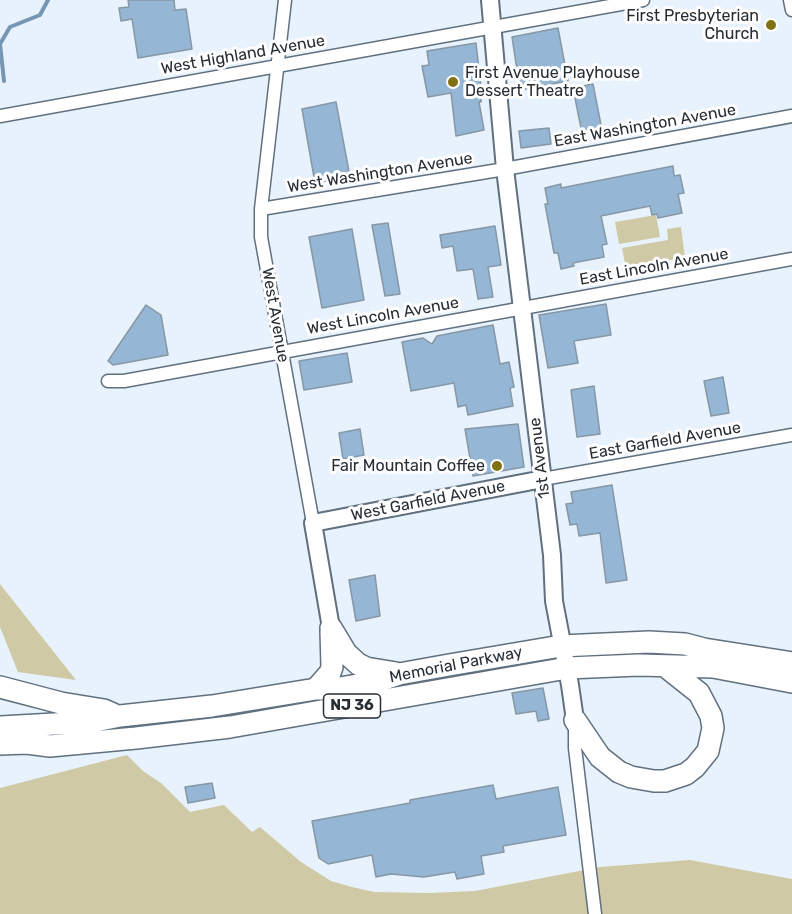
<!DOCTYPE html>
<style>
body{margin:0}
canvas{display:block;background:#e7f2fc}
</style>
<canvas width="792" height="914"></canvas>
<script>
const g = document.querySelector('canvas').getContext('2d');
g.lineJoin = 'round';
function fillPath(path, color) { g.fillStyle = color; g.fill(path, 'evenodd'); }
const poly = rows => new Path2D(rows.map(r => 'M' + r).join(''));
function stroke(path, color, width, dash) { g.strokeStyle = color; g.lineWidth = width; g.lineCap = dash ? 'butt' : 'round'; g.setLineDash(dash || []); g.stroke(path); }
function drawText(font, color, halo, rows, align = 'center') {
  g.font = font + ' Rubik,sans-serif'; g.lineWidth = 6; g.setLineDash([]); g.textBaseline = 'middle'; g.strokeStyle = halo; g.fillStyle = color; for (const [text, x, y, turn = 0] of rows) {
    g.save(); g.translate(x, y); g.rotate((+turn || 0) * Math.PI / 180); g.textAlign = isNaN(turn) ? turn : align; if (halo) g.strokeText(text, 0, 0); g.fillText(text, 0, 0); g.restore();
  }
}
const green = poly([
 [656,215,660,237,619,244,615,222],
 [681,227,685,258,630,266,625,263,622,248,668,240,667,229],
 [0,584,76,680,18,672,0,627],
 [127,755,143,771,161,783,190,812,224,805,252,832,260,827,301,862,331,881,352,887,374,892,429,893,475,891,600,867,690,860,792,879,792,914,0,914,0,788]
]);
const stream = poly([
 [4,81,0,44,10,27,40,15,48,0]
]);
const building = poly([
 [128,0,174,0,175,10,186,9,192,49,138,58,132,19,121,21,119,8,129,7,128,0],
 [558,28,568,81,520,90,512,37,558,28],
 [476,43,481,87,481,102,479,102,484,130,456,136,451,93,428,97,422,66,429,65,427,51,476,43],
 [593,84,602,130,582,133,573,88,593,84],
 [336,102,350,177,315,183,302,109,336,102],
 [549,128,551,144,521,148,519,131,549,128],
 [673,166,674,176,680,175,684,193,678,194,682,213,658,218,657,214,652,215,650,206,601,216,607,244,602,245,604,257,573,263,574,266,561,269,558,253,554,253,545,204,548,204,545,188,561,184,561,188,673,166],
 [388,223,400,294,385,296,372,225,388,223],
 [495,226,501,265,488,267,493,297,478,299,473,269,457,271,453,246,442,248,440,235,495,226],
 [352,229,364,300,322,308,309,237,352,229],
 [606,304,611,335,574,341,578,363,548,368,539,315,606,304],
 [146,305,161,315,168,355,113,365,108,361,146,305],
 [493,325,500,364,509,362,514,387,510,388,513,406,468,415,466,405,458,407,454,383,411,391,402,342,423,338,432,344,437,336,493,325],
 [347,353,352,382,304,390,299,361,347,353],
 [723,377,729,413,711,416,704,381,723,377],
 [594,386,600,434,577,437,571,390,594,386],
 [518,424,524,467,473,476,465,429,518,424],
 [360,429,364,455,343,459,339,433,360,429],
 [612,485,627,580,606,583,600,533,579,536,577,524,570,525,566,504,573,503,571,492,612,485],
 [375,575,380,616,356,621,349,580,375,575],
 [543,688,549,719,538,721,536,711,516,714,512,693,543,688],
 [212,783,215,798,188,803,185,787,212,783],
 [493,785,496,799,558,787,566,835,503,846,504,852,481,856,484,874,457,879,455,872,424,877,391,874,376,877,372,855,328,864,319,858,312,821,410,803,410,800,493,785]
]);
const street = poly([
 [285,0,261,209,261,237,313,523],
 [790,0,792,10],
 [0,116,643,0],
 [261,209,505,169,792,116],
 [108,381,124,381,792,259],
 [543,479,792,435],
 [575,724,575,748,595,914]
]);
const secondary = poly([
 [490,0,505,169,552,555,554,601,570,685,575,720],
 [331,628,313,523,543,479]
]);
const highway = poly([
 [331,628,346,653,358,664,366,668,396,673],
 [0,687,61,703,104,710,113,714],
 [316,689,330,673,332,667,331,631],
 [575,720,600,757,619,772,631,777,654,781,665,781,686,774,695,767,708,751,713,728,711,716,699,693,665,666],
 [0,727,90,722,120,716,212,706,316,689,334,689,375,682,399,674,449,665,561,646,649,642,685,644,704,649,792,663],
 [0,744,27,743,50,746,136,738,230,727,567,668,639,665,713,667,792,682]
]);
const markers = [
 [771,25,6,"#827111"],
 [453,82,6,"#827111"],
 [497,466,6,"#827111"]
];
const shields = [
 [352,706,57]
];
const shieldNames = [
 ["NJ 36",352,706]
];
const poiNames = [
 ["First Presbyterian",759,16],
 ["Church",759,34],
 ["First Avenue Playhouse",465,73,"left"],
 ["Dessert Theatre",465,91,"left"],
 ["Fair Mountain Coffee",485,466]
];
const streetNames = [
 ["West Highland Avenue",243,55,-10],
 ["East Washington Avenue",645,126,-10],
 ["West Washington Avenue",380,173,-9],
 ["East Lincoln Avenue",654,267,-10],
 ["West Avenue",275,315,80],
 ["West Lincoln Avenue",383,316,-10],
 ["East Garfield Avenue",665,441,-10],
 ["1st Avenue",540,458,-97],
 ["West Garfield Avenue",428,501,-11],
 ["Memorial Parkway",456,665,-11]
];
fillPath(green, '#d0c9a6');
stroke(stream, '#7796b4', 4);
fillPath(building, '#95b6d4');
stroke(building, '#8697a6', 1.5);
stroke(street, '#61707f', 15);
stroke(secondary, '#61707f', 20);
stroke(highway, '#61707f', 24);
stroke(street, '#fff', 12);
stroke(secondary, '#fff', 16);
stroke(highway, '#fff', 21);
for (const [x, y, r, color] of markers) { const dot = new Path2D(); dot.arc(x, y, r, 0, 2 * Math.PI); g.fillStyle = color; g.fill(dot); stroke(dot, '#fefefe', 2); }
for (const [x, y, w] of shields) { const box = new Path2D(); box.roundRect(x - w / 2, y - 12, w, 24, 4.5); g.fillStyle = '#fefefe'; g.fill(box); stroke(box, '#262d33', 1.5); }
drawText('bold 15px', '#262d33', null, shieldNames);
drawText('16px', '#262d33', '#fefefe', poiNames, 'right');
drawText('16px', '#262d33', '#fefefe', streetNames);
</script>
